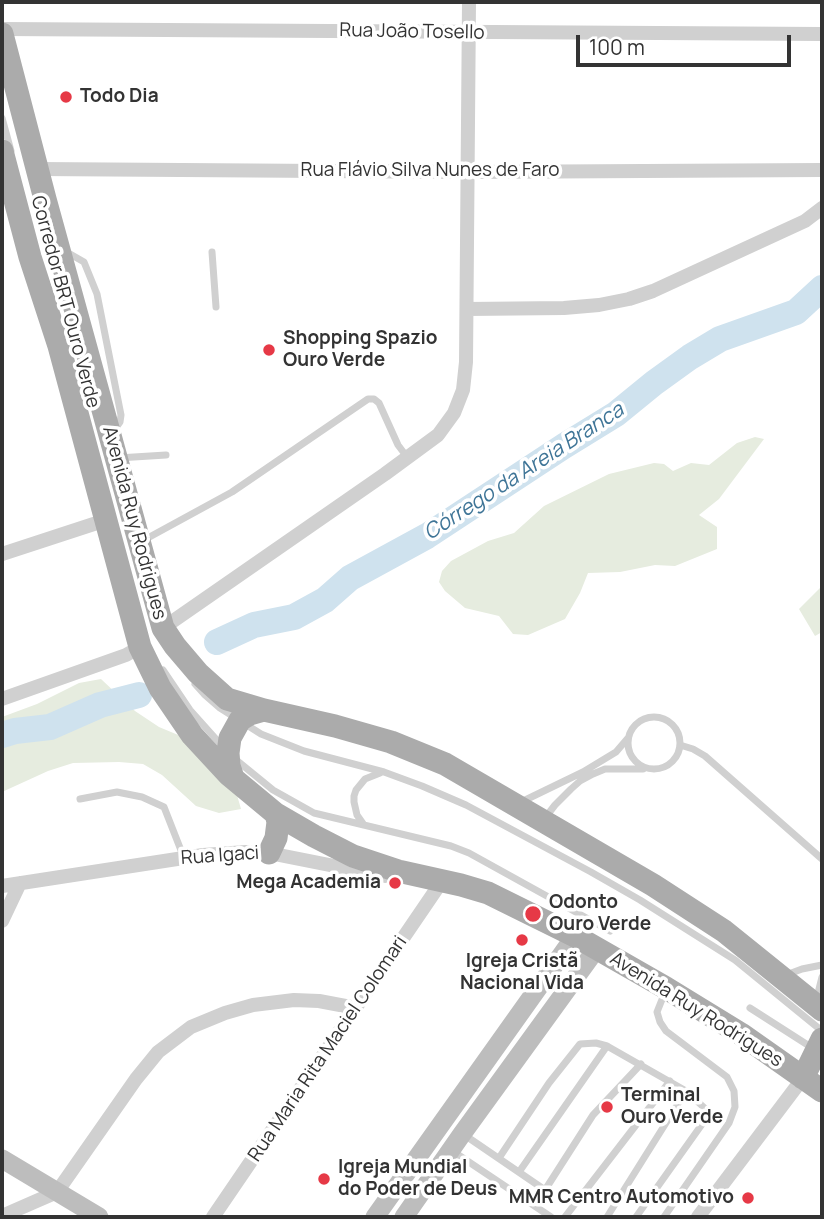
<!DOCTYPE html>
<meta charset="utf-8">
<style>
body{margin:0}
#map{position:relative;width:824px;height:1219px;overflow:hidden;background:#fff;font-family:Manrope,sans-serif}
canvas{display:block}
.frame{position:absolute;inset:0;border:4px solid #333;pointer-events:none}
.scale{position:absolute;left:576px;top:35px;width:215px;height:32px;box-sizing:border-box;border:4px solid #333;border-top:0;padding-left:9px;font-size:21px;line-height:24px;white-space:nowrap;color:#333;-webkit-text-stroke:5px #fff;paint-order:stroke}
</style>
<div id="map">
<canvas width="824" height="1219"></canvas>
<div class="frame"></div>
<div class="scale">100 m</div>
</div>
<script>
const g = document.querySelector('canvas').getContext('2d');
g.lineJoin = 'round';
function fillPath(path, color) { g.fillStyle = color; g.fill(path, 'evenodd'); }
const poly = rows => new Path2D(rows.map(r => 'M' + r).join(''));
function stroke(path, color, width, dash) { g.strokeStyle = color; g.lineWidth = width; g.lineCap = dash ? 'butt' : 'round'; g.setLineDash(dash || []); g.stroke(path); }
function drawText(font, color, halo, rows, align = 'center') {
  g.font = font + ' Manrope,sans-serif'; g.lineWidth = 7; g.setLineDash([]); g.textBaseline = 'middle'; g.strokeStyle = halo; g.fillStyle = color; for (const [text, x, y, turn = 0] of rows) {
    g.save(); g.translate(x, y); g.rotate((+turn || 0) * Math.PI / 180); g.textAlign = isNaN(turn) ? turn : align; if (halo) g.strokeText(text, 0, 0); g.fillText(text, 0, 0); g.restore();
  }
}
const green = poly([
 [755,437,764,439,719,499,699,515,717,527,717,549,675,566,655,565,620,572,588,573,580,593,565,619,528,635,513,634,499,616,465,608,445,591,439,582,442,571,451,561,488,541,514,533,544,506,609,474,654,463,664,464,673,471,691,463,709,465,737,443],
 [822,586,822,632,815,636,799,609],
 [101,679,135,711,159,727,183,737,235,788,241,809,219,813,196,806,162,775,143,764,119,762,73,763,48,771,2,792,2,717,37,704,79,683]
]);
const river = poly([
 [217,642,254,625,294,617,325,600,350,578,427,536,564,446,616,414,654,383,690,357,720,339,796,312,822,288],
 [2,735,15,731,50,727,100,705,139,695]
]);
const lane = poly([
 [2,118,11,151],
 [63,250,84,262,97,294,121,415,120,422,115,429],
 [212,252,216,307],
 [118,458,166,455],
 [144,540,232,492,368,399,374,399,379,403,398,445,407,457],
 [163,670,190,710,224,748],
 [195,684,204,694,220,708,261,734,304,751,384,772,422,786,466,805,591,872,640,900,735,960,822,1031],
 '628 743a26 26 0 1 1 52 0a26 26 0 1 1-52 0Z',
 [680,745,693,749,705,756,822,859],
 [235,759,273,790,314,813,451,846,469,853,610,931],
 [80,799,117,792,142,797,164,807,184,858],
 [519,803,583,772,616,752,628,738],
 [545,818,555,805,571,789,580,781,593,774,605,769,643,769],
 [364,825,357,815,354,802,354,796,356,790,365,779,380,773],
 [786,975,802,969,822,965],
 [816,1001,822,977],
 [750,1008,814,1049],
 [463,1134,545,1190,593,1115,641,1064],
 [451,1150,551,1217],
 [499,1158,549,1083,580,1044,596,1043,607,1046],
 [519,1172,607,1046,686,1091,710,1113,636,1217],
 [565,1217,670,1081],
 [607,1217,686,1091],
 [664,1217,729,1123,735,1107,734,1091,727,1077,666,1031,660,1022,657,1012,665,992]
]);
const street = poly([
 [2,29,822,34],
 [38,169,467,172,822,170],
 [467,309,564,308,599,305,629,299,653,291,805,221,822,208],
 [2,554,106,520],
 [163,628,385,474,438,435,454,413,463,390,466,362,469,2],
 [2,699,126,655,140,647],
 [2,886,203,855,246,852,269,853,385,876],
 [2,921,20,883],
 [2,1216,57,1192,136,1079,158,1052,191,1027,225,1013,253,1005,294,1000,319,1001,356,1008],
 [213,1217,442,881],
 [698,1217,803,1078]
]);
const secondary = poly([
 [2,1159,99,1217],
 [375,1217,575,936],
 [404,1217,462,1134,597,948]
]);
const primary = poly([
 [2,34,45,199,163,628,175,646,198,673,227,699,264,710,335,726,391,742,445,764,653,885,724,931,822,1010],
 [2,151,30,257,59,346,140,647,160,688,192,735,229,775,276,814,314,836,353,856,398,871,461,885,488,893,575,936,666,988,741,1034,822,1091],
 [233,778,229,766,228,753,230,738,240,720,250,714,264,710],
 [269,853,276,838,278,822,276,814],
 [803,1078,822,1039]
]);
const markers = [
 [66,97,7,"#e63946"],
 [269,350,7,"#e63946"],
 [395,883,7,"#e63946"],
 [533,914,9,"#e63946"],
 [522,940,7,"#e63946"],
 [607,1107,7,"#e63946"],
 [324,1179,7,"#e63946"],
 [748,1198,7,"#e63946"]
];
const streetNames = [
 ["Rua João Tosello",412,32,1],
 ["Rua Flávio Silva Nunes de Faro",430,171],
 ["Corredor BRT Ouro Verde",65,302,75],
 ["Avenida Ruy Rodrigues",134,523,75],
 ["Rua Igaci",220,856,-4],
 ["Avenida Ruy Rodrigues",696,1010,32],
 ["Rua Maria Rita Maciel Colomari",328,1049,-56]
];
const poiNames = [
 ["Todo Dia",80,97],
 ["Shopping Spazio",283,339],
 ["Ouro Verde",283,361],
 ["Mega Academia",381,883,"right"],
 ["Odonto",549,903],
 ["Ouro Verde",549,925],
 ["Igreja Cristã",522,962,"center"],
 ["Nacional Vida",522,984,"center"],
 ["Terminal",621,1096],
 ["Ouro Verde",621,1118],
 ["Igreja Mundial",338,1168],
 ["do Poder de Deus",338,1190],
 ["MMR Centro Automotivo",734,1198,"right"]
];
const waterNames = [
 ["Córrego da Areia Branca",524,472,-33]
];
fillPath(green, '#e6ecdf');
stroke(river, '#cfe2ee', 26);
stroke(lane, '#d0d0d0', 7);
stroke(street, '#d0d0d0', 14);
stroke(secondary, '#bdbdbd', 19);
stroke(primary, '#ababab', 23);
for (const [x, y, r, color] of markers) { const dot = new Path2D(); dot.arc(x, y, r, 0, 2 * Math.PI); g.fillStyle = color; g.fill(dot); stroke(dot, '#fff', 2.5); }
drawText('19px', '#333', '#fff', streetNames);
drawText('bold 19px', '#333', '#fff', poiNames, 'left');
drawText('italic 21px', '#3f7597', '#fff', waterNames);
</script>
